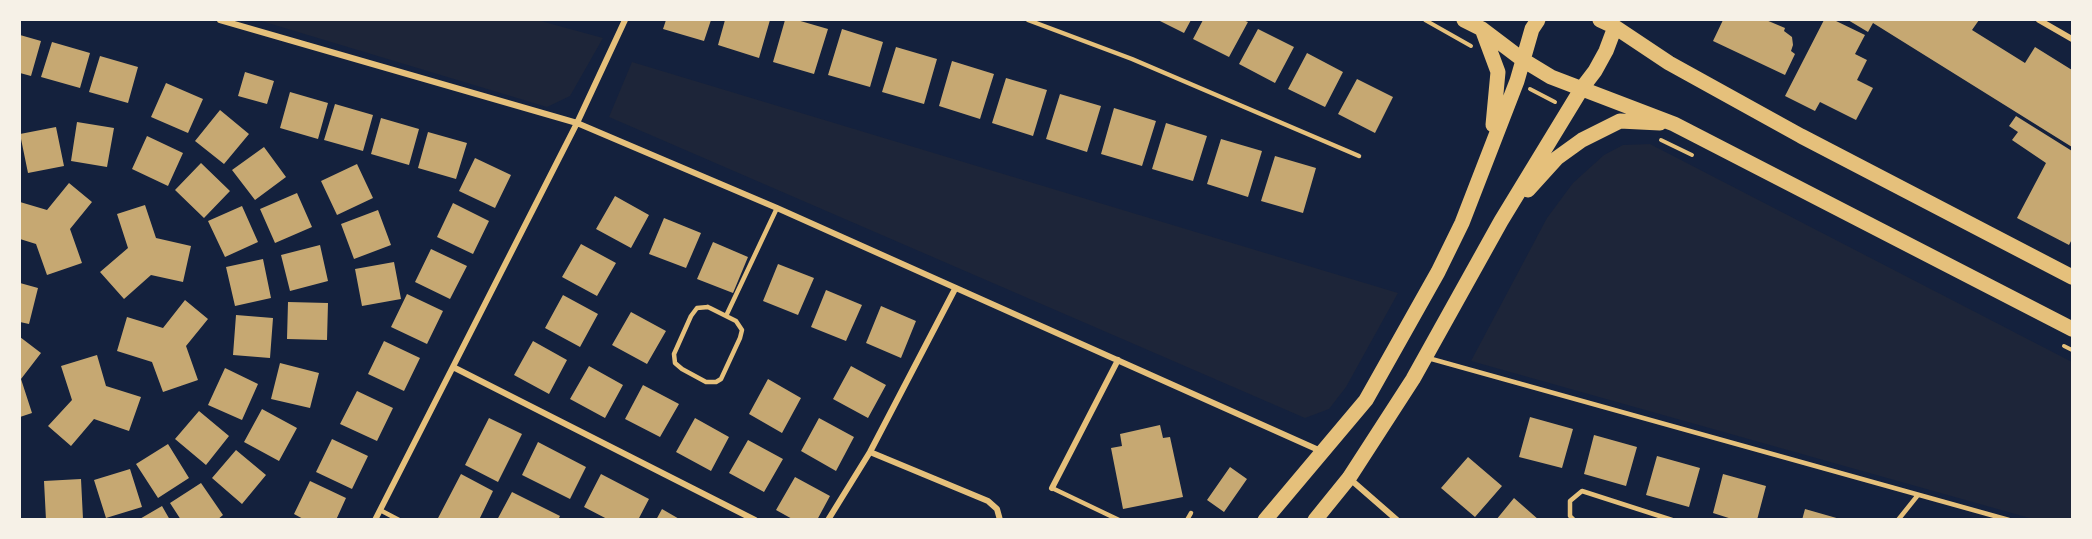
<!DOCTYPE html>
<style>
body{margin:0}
#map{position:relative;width:2092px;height:539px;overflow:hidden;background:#14213d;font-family:Roboto,sans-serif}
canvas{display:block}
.frame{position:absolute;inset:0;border:21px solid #f6f1e7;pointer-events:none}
</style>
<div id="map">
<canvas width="2092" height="539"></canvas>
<div class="frame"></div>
</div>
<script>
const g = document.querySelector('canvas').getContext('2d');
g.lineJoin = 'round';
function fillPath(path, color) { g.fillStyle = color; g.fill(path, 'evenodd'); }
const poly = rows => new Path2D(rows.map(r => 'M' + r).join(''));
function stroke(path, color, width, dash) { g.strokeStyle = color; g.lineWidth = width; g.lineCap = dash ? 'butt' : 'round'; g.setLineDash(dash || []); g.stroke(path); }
const green = poly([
 [258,20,537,20,603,38,570,96,547,107],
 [632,62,1398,293,1346,387,1329,409,1305,418,609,117],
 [1650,144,2072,362,2072,519,2033,519,1471,361,1547,218,1573,183,1604,155,1623,145]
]);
const building = poly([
 [666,20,711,20,704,41,663,29],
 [725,20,770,20,759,58,718,45],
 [785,20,797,20,828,29,814,74,773,62],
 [1158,20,1191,20,1184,33],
 [1203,20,1243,20,1248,22,1229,57,1193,39],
 [1723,20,1766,20,1785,28,1784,31,1792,37,1793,45,1791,51,1795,54,1785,75,1713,41],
 [1824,20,1834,20,1865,35,1855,54,1867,60,1857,80,1873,88,1856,120,1820,102,1815,111,1785,96],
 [1848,20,1979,20,1972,30,2025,63,2035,47,2072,70,2072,147,1873,23,1868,32],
 [842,29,883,42,870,87,828,75],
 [1258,29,1294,47,1275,83,1239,64],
 [20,35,41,41,31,76,20,73],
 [52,42,90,53,80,88,41,77],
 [896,47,937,59,924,104,882,92],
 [1307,53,1343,72,1325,107,1288,89],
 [100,56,138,67,128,103,89,92],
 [952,61,994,74,980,119,939,106],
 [245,72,274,81,267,104,238,96],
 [1006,78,1047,90,1033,136,992,123],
 [1357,79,1393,97,1375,133,1338,114],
 [166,83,203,99,188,133,151,117],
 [290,92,328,103,318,139,280,128],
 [1060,94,1101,106,1087,152,1046,139],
 [335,104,373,115,363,151,324,140],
 [1114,108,1156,121,1142,166,1101,154],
 [220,110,249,134,224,164,195,141],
 [2016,116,2072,151,2072,239,2069,245,2017,218,2046,163,2012,140,2018,132,2009,126],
 [381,118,419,129,409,165,371,154],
 [77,122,114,128,107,167,71,161],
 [1166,123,1207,136,1193,181,1152,169],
 [56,127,64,166,28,173,20,134],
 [428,132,467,143,456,179,418,168],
 [147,136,183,153,168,186,132,169],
 [1221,139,1262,151,1248,197,1207,184],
 [264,147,286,177,255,200,232,170],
 [1275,156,1316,168,1303,213,1261,201],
 [475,158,511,175,495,208,459,191],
 [201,163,230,191,204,218,175,190],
 [357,164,373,198,337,215,321,181],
 [69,183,92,202,70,229,82,263,47,275,36,244,20,239,20,202,47,210],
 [297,193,312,227,275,243,260,209],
 [615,196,649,215,631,248,596,229],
 [453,203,489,221,473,254,437,237],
 [145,205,156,238,191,246,183,282,151,275,124,299,100,272,128,248,117,214],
 [242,206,258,242,225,257,208,221],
 [378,210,391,245,354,259,341,224],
 [664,218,701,233,686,268,649,254],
 [713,242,748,257,733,293,697,279],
 [581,244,616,263,597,296,562,277],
 [320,245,328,281,290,291,281,255],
 [431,249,467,266,450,299,415,282],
 [263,259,271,298,235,306,226,267],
 [394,262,401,299,362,306,355,269],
 [778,264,814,278,798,315,763,301],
 [20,283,38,288,29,324,20,322],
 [826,290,862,305,846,341,811,327],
 [407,294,443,311,427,344,391,327],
 [563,295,598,314,580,347,545,328],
 [185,300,208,319,186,346,198,380,163,392,152,362,117,351,127,317,163,328],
 [288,302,328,303,327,340,287,339],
 [881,306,916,321,901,358,866,343],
 [631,312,666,331,647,364,612,345],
 [236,315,273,318,270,358,233,355],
 [20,337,41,353,21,379,32,413,20,417],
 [384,341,420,358,404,391,368,374],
 [533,341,567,360,549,394,514,375],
 [97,355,106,386,141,397,129,431,94,419,71,446,48,426,72,400,61,366],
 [280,363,319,373,310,408,271,399],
 [589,366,623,385,605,418,570,399],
 [851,366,886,385,868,418,833,399],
 [225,368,258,384,242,420,208,405],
 [768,379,801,398,782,433,749,414],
 [643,385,679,404,660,437,625,419],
 [357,391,393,408,377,441,340,424],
 [262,409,297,428,279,461,244,442],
 [199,411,229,436,206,465,175,439],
 [1530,417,1573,429,1562,468,1519,457],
 [489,418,522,434,498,482,465,465],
 [695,418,729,437,711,471,676,452],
 [819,418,854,437,836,471,801,451],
 [1160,425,1163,438,1170,437,1183,497,1123,509,1111,448,1122,446,1120,434],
 [1594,435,1637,447,1626,486,1584,474],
 [332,439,368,456,352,489,316,472],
 [748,440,783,459,764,492,729,473],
 [538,442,586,467,570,499,522,475],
 [168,444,189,478,158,498,136,464],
 [236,450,266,475,242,504,212,478],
 [1657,456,1700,468,1689,507,1646,495],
 [1468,457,1502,486,1475,517,1441,488],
 [1230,467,1247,479,1224,512,1207,500],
 [130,469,142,507,106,518,94,480],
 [461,474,493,491,479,520,437,520],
 [601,474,649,499,638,520,609,520,584,507],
 [1723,474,1766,486,1757,520,1735,520,1713,513],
 [795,477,830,496,817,520,794,520,776,510],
 [81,479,83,519,46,520,44,481],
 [310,481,346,498,336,520,305,520,294,514],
 [201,483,223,515,217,520,181,520,170,503],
 [512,492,560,516,558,520,497,520],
 [1514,498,1539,520,1496,520],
 [162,506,170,520,138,520],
 [662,509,681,520,656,520],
 [1805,509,1840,519,1840,520,1802,520]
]);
const path = poly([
 [1425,20,1471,46],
 [1530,89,1555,102],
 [1661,140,1692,155],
 [2064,346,2072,350]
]);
const service = poly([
 [1028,20,1132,59,1359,156],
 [708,307,736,321,742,330,740,338,721,379,716,382,706,382,682,369,675,363,674,354,691,316,697,308,708,307],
 [726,316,777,208],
 [1428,358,2009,520],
 [1052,488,1119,520],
 [380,510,399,520],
 [1187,520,1191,513],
 [1574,520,1570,516,1570,501,1582,491,1672,520],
 [1898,520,1918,495]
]);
const minor = poly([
 [220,20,577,123,777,208,1323,452],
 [2039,20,2072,39],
 [453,367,755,520],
 [870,452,988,501,997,509,1000,520],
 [1350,479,1397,520],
 [1052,488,1118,360],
 [375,520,577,123,625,20],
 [828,520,870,452,955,289]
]);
const primary = poly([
 [1464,20,1482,29,1523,60,1551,77,1674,124,2072,329],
 [1600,20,1615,27,1669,63,1801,136,2072,277],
 [1482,29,1498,72,1493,125],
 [1528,190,1557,158,1582,140,1620,121,1660,123],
 [1265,520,1366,400,1438,272,1462,223,1517,81,1532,29,1538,20],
 [1315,520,1349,478,1413,379,1501,221,1582,88,1595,71,1606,51,1615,27]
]);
fillPath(green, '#1d2539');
fillPath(building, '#c6a872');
stroke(path, '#e5c07b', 4);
stroke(service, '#e5c07b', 4.5);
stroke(minor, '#e5c07b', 6);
stroke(primary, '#e5c07b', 15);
</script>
